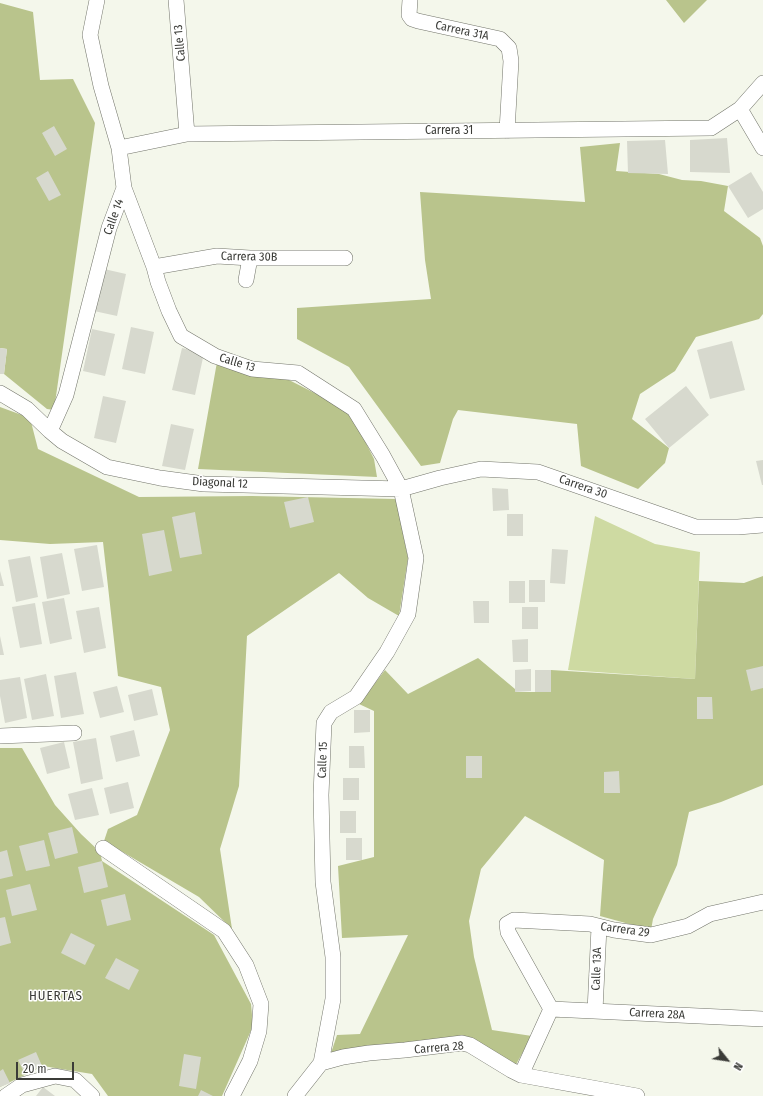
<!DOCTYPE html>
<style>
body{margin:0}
#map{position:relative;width:763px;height:1096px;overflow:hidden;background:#f4f7eb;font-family:"Fira Sans Condensed",sans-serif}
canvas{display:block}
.north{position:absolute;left:707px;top:1040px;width:40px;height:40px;-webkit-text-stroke:3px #fff;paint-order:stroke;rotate:120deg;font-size:11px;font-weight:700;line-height:16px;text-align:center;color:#3b3c38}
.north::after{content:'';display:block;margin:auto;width:14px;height:18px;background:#3b3c38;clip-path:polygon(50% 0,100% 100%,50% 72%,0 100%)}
.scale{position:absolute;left:16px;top:1062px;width:58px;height:18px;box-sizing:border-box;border:2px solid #3b3c38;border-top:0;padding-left:5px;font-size:12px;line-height:14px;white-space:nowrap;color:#3b3c38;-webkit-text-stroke:3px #fff;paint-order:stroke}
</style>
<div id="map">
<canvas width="763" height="1096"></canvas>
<div class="north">N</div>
<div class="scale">20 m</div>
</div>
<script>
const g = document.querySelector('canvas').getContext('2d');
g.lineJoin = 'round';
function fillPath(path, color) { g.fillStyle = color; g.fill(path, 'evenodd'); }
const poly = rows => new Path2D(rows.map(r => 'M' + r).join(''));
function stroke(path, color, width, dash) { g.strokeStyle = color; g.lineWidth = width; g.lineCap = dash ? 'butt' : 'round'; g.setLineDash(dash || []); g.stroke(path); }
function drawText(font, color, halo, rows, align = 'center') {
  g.font = font + ' "Fira Sans Condensed",sans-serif'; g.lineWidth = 3; g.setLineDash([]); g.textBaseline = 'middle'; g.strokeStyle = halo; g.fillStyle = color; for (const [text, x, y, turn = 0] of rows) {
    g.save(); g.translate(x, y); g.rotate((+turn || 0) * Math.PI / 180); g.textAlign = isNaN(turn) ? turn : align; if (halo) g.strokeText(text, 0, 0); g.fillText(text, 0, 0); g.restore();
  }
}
const green = poly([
 [595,516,655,544,700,552,695,679,568,670]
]);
const forest = poly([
 [666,0,707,0,684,23],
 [0,3,33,12,40,80,73,79,95,123,54,410,47,409,4,374,7,349,0,348],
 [620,143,616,171,659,174,682,180,701,181,728,186,724,211,760,238,763,246,763,314,759,319,696,337,675,371,640,394,632,419,669,448,665,463,638,489,581,466,577,424,458,410,453,419,440,463,421,466,349,367,297,339,297,308,431,299,425,260,420,192,585,202,580,147],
 [217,362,289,380,350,411,374,459,377,477,198,469],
 [0,407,30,418,38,449,139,497,252,496,396,499,408,558,399,616,368,598,339,573,247,636,239,786,220,849,232,929,199,897,104,841,108,829,137,815,170,730,161,687,118,676,103,542,50,544,0,540],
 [763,576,763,785,721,802,689,812,677,865,653,919,651,930,600,916,604,860,525,816,481,869,469,921,474,957,492,1030,532,1036,514,1068,469,1038,330,1056,337,1035,360,1034,408,935,342,938,338,866,374,857,374,711,359,704,385,670,408,694,478,658,515,689,516,692,551,692,551,670,695,679,699,581,744,583],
 [0,748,22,748,55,805,81,834,100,852,102,861,214,935,251,1004,253,1026,222,1096,108,1096,92,1074,43,1066,0,1087]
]);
const building = poly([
 [54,126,67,149,55,156,42,133],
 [727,138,730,173,690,172,690,140],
 [665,140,668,174,628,173,627,141],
 [48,171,61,195,49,201,36,178],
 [751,172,763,192,763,209,748,218,728,186],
 [104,269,126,274,117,316,94,311],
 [131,327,154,332,145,374,122,369],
 [92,329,115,334,105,376,83,371],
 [732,341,745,390,710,399,697,350],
 [0,348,7,349,4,374,0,374],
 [182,348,204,353,195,395,172,390],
 [686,386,709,415,669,448,645,419],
 [103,396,126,401,116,443,94,438],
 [171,424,194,429,185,470,162,466],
 [763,460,763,485,762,485,756,461],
 [492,488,508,489,509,510,493,511],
 [308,497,314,522,290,528,284,502],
 [195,512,202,554,180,558,172,517],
 [507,514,523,514,523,536,507,536],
 [164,530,172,571,149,576,142,534],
 [97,545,104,587,82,591,74,549],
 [552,549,568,550,565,584,550,583],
 [62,553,70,594,47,599,40,557],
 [30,556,38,597,16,602,8,560],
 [0,571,4,586,0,586],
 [529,580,545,580,545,602,529,602],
 [509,581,525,581,525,603,509,603],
 [64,598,72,639,50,644,42,602],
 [473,601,489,601,489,623,474,623],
 [35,603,42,644,20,648,12,607],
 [99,607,106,648,84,653,76,611],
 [522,607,538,607,538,629,522,629],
 [0,636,4,655,0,655],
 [528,639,528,662,513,662,512,640],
 [763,666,763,688,751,691,746,670],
 [531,669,531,691,515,692,515,670],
 [535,670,551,670,551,692,535,692],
 [76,672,84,714,61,718,54,676],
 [46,674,54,716,32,720,24,679],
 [20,677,27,718,5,723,0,696,0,680],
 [117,686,124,712,100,718,93,692],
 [152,689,158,715,134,721,128,695],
 [697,697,712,697,713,719,697,719],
 [354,710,370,710,370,732,354,733],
 [134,730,140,756,116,762,110,736],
 [96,738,103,779,81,784,73,742],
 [64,742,70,768,47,774,40,748],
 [349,746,364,746,365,768,349,768],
 [466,756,482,756,482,778,466,778],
 [619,771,620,793,604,793,604,772],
 [343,778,359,778,359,800,343,800],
 [128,782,134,808,110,814,104,788],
 [92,788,99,815,75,820,68,794],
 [340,811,356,811,356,833,340,833],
 [72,827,78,853,55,859,48,833],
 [346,838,362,838,362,860,346,860],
 [44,840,50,866,26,871,19,846],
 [7,850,13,876,0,879,0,852],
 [102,861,108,887,84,893,78,867],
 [30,884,37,910,12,916,6,890],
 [125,894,131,920,107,926,101,900],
 [5,917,11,943,0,946,0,918],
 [71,933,95,945,85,965,61,953],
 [116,958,139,970,129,990,105,978],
 [36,1052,42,1066,25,1074,18,1060],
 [184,1054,201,1057,196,1089,179,1086],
 [3,1069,10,1083,0,1087,0,1071],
 [43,1087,55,1096,36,1096],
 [201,1090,213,1096,198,1096]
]);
const street = poly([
 [176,0,187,134],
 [410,0,409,15,412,19,418,21,500,39,509,48,511,61,507,131],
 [740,109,763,148],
 [119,148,187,134,711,128,740,109,763,83],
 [124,188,154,267,158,282,169,311,181,336,215,356,252,369,298,373,354,409,383,456,401,489,416,558,408,614,387,652,356,697,331,712,324,723,321,795,323,882,333,957,333,999,321,1063],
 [154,267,217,256,250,258,345,258],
 [246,280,250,258],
 [0,393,27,409,50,431,62,441,107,467,160,478,204,484,401,489,440,478,481,469,538,472,696,527,738,527,763,525],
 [50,431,66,395,109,228,124,188,119,148,101,86,90,35,97,0],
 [0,736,74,733],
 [103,848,224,931,246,965,261,1004,259,1031,250,1061,232,1096],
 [551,1009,763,1019],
 [595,1011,599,927],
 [521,1075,551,1009,508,932,507,924,514,920,590,924,614,930,651,935,688,926,710,914,763,902],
 [6,1096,22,1085,55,1076,75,1080,92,1096],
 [295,1096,321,1063,343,1057,369,1053,405,1050,462,1043,470,1045,511,1070,521,1075,637,1096]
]);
const streetNames = [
 ["Carrera 31A",462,31,12],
 ["Calle 13",180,43,-95],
 ["Carrera 31",449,131],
 ["Calle 14",114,217,-70],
 ["Carrera 30B",249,257,1],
 ["Calle 13",237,363,17],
 ["Diagonal 12",220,483,3],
 ["Carrera 30",583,487,19],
 ["Calle 15",323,760,-88],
 ["Carrera 29",625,930,8],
 ["Calle 13A",597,969,-88],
 ["Carrera 28A",657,1014,3],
 ["Carrera 28",439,1048,-5]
];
const neighbourhoodNames = [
 ["HUERTAS",56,996]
];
fillPath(green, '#cedaa2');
fillPath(forest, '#b9c48c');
fillPath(building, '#d7d9ce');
stroke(street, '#73756b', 16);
stroke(street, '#fff', 15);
drawText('12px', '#3b3c38', '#fff', streetNames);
g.letterSpacing = '1px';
drawText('13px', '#3b3c38', '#fff', neighbourhoodNames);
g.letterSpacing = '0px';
</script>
